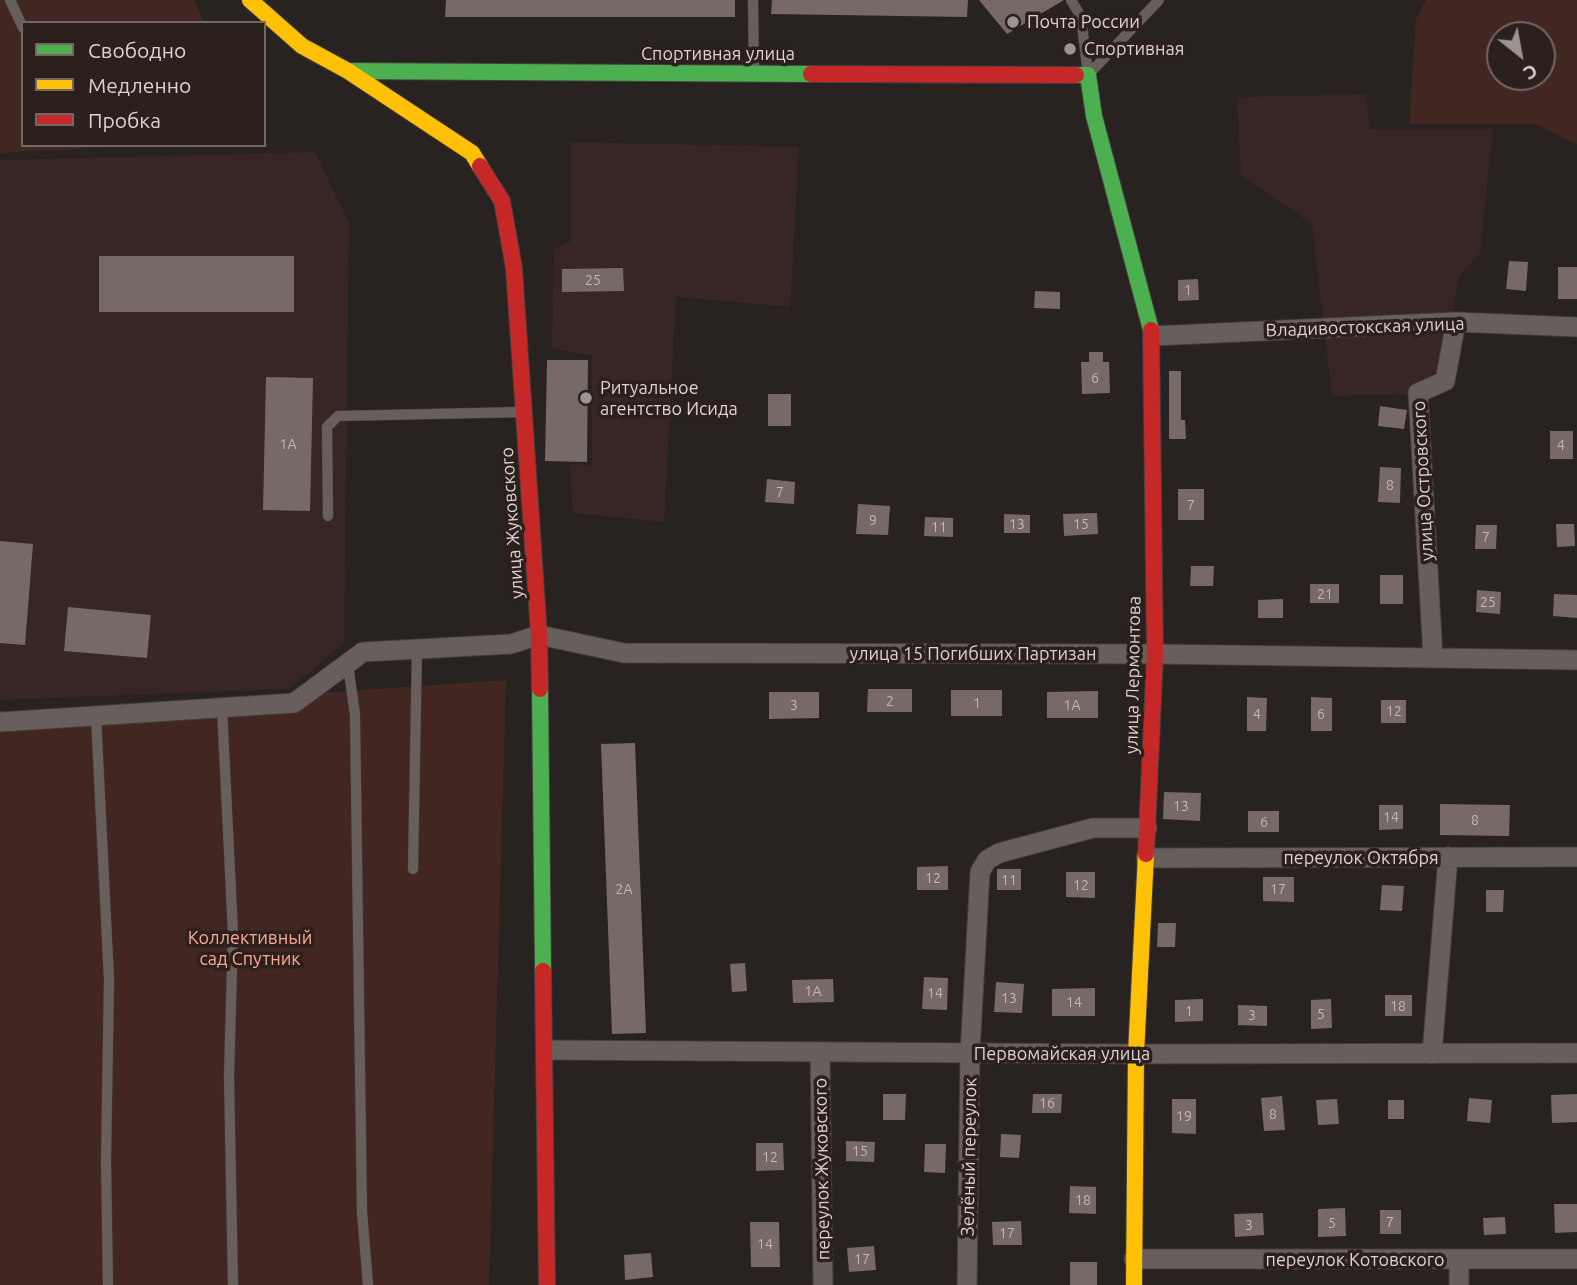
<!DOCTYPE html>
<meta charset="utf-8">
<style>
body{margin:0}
#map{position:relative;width:1577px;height:1285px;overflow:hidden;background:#282220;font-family:Ubuntu,sans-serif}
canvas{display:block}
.legend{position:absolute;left:21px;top:21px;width:245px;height:126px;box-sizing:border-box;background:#2c201d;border:2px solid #726765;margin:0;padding:9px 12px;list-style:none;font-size:21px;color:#dbd2d1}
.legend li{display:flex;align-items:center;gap:14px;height:35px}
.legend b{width:35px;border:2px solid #726765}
.north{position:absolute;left:1486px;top:21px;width:70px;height:70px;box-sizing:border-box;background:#2c201d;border:2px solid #726765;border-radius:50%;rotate:149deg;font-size:19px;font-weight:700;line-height:28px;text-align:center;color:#dbd2d1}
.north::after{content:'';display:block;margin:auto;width:24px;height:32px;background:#9c9493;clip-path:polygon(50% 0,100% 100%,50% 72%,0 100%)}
</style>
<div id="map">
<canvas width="1577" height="1285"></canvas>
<ul class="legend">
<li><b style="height:9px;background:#4caf50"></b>Свободно</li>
<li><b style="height:9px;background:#ffc107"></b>Медленно</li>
<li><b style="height:9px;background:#c62828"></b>Пробка</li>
</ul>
<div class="north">С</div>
</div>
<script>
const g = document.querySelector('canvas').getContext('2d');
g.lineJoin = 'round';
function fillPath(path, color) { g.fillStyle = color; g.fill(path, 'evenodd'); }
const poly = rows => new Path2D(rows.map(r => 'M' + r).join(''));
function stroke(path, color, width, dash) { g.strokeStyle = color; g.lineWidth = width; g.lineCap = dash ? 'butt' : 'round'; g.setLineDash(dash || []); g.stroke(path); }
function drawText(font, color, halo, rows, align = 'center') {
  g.font = font + ' Ubuntu,sans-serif'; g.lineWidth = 7; g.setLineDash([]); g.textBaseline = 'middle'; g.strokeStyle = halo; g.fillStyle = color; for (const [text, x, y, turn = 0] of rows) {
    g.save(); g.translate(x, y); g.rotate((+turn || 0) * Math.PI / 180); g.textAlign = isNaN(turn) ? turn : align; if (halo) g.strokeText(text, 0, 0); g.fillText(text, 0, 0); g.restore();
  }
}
const built = poly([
 [1366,94,1370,129,1493,129,1480,253,1459,276,1442,376,1413,394,1332,396,1312,224,1241,175,1237,97],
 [571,142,799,147,790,307,676,297,664,522,573,513,570,464,592,465,592,356,552,348,554,249,571,241],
 [315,152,349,223,344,643,289,689,0,700,0,160]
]);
const green = poly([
 [0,0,194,0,204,23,23,23,23,145,151,145,0,153],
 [1426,0,1577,0,1577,144,1535,124,1409,124,1416,19],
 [1500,35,1542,35,1542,77,1500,77],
 [506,680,489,1285,0,1285,0,715]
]);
const building = poly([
 [446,0,735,0,735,17,445,17],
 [772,0,968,0,967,17,771,14],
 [979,0,1064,0,1007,34],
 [99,256,294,256,294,312,99,312],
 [1509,261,1528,262,1526,291,1506,289],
 [1558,267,1577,267,1577,299,1558,299],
 [623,268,624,291,562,292,562,269],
 [1198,279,1199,300,1178,301,1178,280],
 [1035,291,1060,292,1060,309,1034,308],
 [1089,352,1103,352,1103,362,1109,362,1110,393,1082,394,1081,362,1089,362],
 [547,360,588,360,587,462,545,461],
 [1169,371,1181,371,1181,420,1185,420,1186,439,1169,439],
 [266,377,313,378,310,511,263,510],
 [768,394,791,394,791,426,768,426],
 [1380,406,1407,410,1404,429,1378,426],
 [1550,431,1573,431,1573,459,1550,459],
 [1380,467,1401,468,1400,503,1378,502],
 [767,479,795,482,794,504,765,502],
 [1178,489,1204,489,1204,520,1178,520],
 [858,504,890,506,888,535,856,534],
 [1097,513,1098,534,1064,536,1063,514],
 [1004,514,1030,515,1030,533,1004,533],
 [925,517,953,518,953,537,924,536],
 [1556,524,1574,524,1575,546,1557,547],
 [1476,525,1497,525,1496,549,1475,549],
 [0,541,33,544,25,645,0,643],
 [1191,566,1214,566,1213,586,1190,586],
 [1380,575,1403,575,1403,604,1380,604],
 [1310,584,1339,584,1339,603,1310,603],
 [1477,590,1501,592,1500,614,1476,612],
 [1554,594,1577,595,1577,618,1553,616],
 [1283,599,1283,618,1258,618,1258,600],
 [68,607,151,615,147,658,64,651],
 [868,689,912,689,912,712,867,712],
 [951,690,1002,690,1002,716,951,716],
 [1098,691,1098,718,1047,718,1047,692],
 [769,692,819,692,819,718,769,719],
 [1247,697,1267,698,1266,731,1247,731],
 [1311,697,1332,698,1332,731,1311,731],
 [1381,700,1406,700,1406,723,1381,723],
 [635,743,646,1033,612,1034,601,744],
 [1164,792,1201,793,1200,821,1163,819],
 [1440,804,1510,805,1509,836,1440,835],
 [1379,805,1403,805,1403,829,1379,830],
 [1248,811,1279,811,1279,832,1248,832],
 [948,866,948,890,917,890,917,867],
 [997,869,1021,869,1021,890,997,890],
 [1066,872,1095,872,1095,898,1066,897],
 [1263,877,1294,877,1294,902,1263,901],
 [1382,885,1404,886,1402,911,1380,910],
 [1486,890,1504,890,1503,912,1486,912],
 [1158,923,1176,923,1175,947,1157,947],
 [745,963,747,991,732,992,730,964],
 [924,977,948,978,947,1010,922,1009],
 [833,979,834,1002,793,1003,792,980],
 [996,982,1024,984,1022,1013,994,1012],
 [1095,988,1095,1016,1052,1016,1052,989],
 [1385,995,1412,995,1412,1016,1385,1016],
 [1203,999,1203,1021,1175,1022,1175,1000],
 [1331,999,1332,1028,1311,1029,1311,1000],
 [1238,1005,1267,1006,1267,1026,1238,1025],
 [883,1094,906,1094,905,1120,883,1120],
 [1033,1094,1062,1094,1061,1113,1032,1113],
 [1577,1094,1577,1122,1552,1123,1551,1095],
 [1282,1096,1285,1130,1264,1131,1261,1098],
 [1469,1098,1492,1100,1490,1123,1467,1121],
 [1172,1099,1196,1099,1196,1134,1172,1133],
 [1337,1099,1339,1124,1318,1125,1316,1100],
 [1388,1100,1404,1100,1404,1119,1388,1119],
 [1001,1134,1021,1135,1019,1158,1000,1157],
 [846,1141,875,1142,874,1162,846,1161],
 [756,1143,783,1143,784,1170,756,1171],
 [925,1144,946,1144,945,1173,924,1172],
 [1070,1186,1096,1187,1096,1214,1069,1213],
 [1554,1204,1577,1204,1577,1232,1555,1233],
 [1345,1208,1346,1236,1318,1237,1318,1209],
 [1380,1210,1401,1210,1401,1234,1380,1234],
 [1263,1213,1264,1235,1235,1237,1234,1214],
 [1505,1217,1506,1234,1484,1235,1483,1218],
 [1021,1221,1022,1245,993,1245,992,1222],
 [750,1222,779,1222,780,1267,751,1267],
 [874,1246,876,1270,849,1272,847,1248],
 [651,1253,653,1277,625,1280,624,1255],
 [1070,1262,1097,1262,1097,1285,1070,1285]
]);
const lane = poly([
 [10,0,23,28],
 [753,0,754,73],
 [1071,0,1081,17,1088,74],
 [1089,74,1159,0],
 [328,516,327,427,338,416,524,412],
 [348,665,355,715,362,1212,368,1285],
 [222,708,233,933,229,1076,233,1285],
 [96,716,109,980,106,1161,108,1285],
 [413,869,417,648]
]);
const street = poly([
 [1153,336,1456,322,1577,327],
 [1433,658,1418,393,1445,381,1456,322],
 [0,722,294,703,363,652,511,644,539,635,624,653,1155,654,1577,660],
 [1146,858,1577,857],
 [546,1050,1136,1054,1577,1053],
 [820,1053,823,1285],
 [1432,1054,1448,857],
 [1134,1259,1577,1259],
 [967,1285,970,1053,980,872,987,860,999,853,1093,828,1147,828],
 [1459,1285,1459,1261]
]);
const fast = poly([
 [348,71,811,74],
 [1076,75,1088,75,1094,116,1151,330],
 [540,689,543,971]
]);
const slow = poly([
 [250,0,302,46,348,71,472,153,480,166],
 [1134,1285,1136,1054,1146,854]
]);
const jam = poly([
 [811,74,1076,75],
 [480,166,502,201,514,268,539,635,540,689],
 [1146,854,1155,654,1151,330],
 [543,971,547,1285]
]);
const markers = [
 [1013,22,7,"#9c9493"],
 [1070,49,7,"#9c9493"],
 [586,398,7,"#9c9493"]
];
const numberNames = [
 ["25",593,280],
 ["1",1188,290],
 ["6",1095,378],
 ["1А",288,444],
 ["4",1561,445],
 ["8",1390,485],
 ["7",780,492],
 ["7",1191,505],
 ["9",873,520],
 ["13",1017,524],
 ["15",1081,524],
 ["11",939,527],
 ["7",1486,537],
 ["21",1325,594],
 ["25",1488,602],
 ["2",890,701],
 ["1",977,703],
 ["3",794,705],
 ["1А",1072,705],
 ["12",1394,711],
 ["4",1257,714],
 ["6",1321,714],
 ["13",1181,806],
 ["14",1391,817],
 ["8",1475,820],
 ["6",1264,822],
 ["12",933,878],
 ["11",1009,880],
 ["12",1081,885],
 ["2А",624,889],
 ["17",1278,889],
 ["1А",813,991],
 ["14",935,993],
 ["13",1009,998],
 ["14",1074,1002],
 ["18",1398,1006],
 ["1",1189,1011],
 ["5",1321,1014],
 ["3",1252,1015],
 ["16",1047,1103],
 ["8",1273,1114],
 ["19",1184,1116],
 ["15",860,1151],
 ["12",770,1157],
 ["18",1083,1200],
 ["7",1390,1222],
 ["5",1332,1223],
 ["3",1249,1225],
 ["17",1007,1233],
 ["14",765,1244],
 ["17",862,1259]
];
const poiNames = [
 ["Почта России",1027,22],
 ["Спортивная",1084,49],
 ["Ритуальное",600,388],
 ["агентство Исида",600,409]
];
const streetNames = [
 ["Спортивная улица",718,54],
 ["Владивостокская улица",1365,327,-2],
 ["улица Островского",1423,481,-93],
 ["улица Жуковского",512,523,-94],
 ["улица 15 Погибших Партизан",973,654],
 ["улица Лермонтова",1133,675,-89],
 ["переулок Октября",1361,858],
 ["Первомайская улица",1062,1054],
 ["Зелёный переулок",969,1157,-89],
 ["переулок Жуковского",822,1169,-91],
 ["переулок Котовского",1355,1260]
];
const parkNames = [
 ["Коллективный",250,938],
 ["сад Спутник",250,959]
];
fillPath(built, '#372623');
fillPath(green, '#412621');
fillPath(building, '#776965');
stroke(lane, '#443f3d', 11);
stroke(street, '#443f3d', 21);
stroke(fast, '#443f3d', 18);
stroke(slow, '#443f3d', 18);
stroke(jam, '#443f3d', 18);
stroke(lane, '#685f5d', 10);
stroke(street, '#685f5d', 19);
stroke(fast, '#4caf50', 16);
stroke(slow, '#ffc107', 16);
stroke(jam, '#c62828', 16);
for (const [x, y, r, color] of markers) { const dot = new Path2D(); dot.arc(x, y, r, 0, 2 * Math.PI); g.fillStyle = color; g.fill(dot); stroke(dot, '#2c201d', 2.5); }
drawText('14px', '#c2b8b6', null, numberNames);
drawText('18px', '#dbd2d1', '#2c201d', poiNames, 'left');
drawText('18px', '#dbd2d1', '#2c201d', streetNames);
drawText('18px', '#fda695', '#2c201d', parkNames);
</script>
